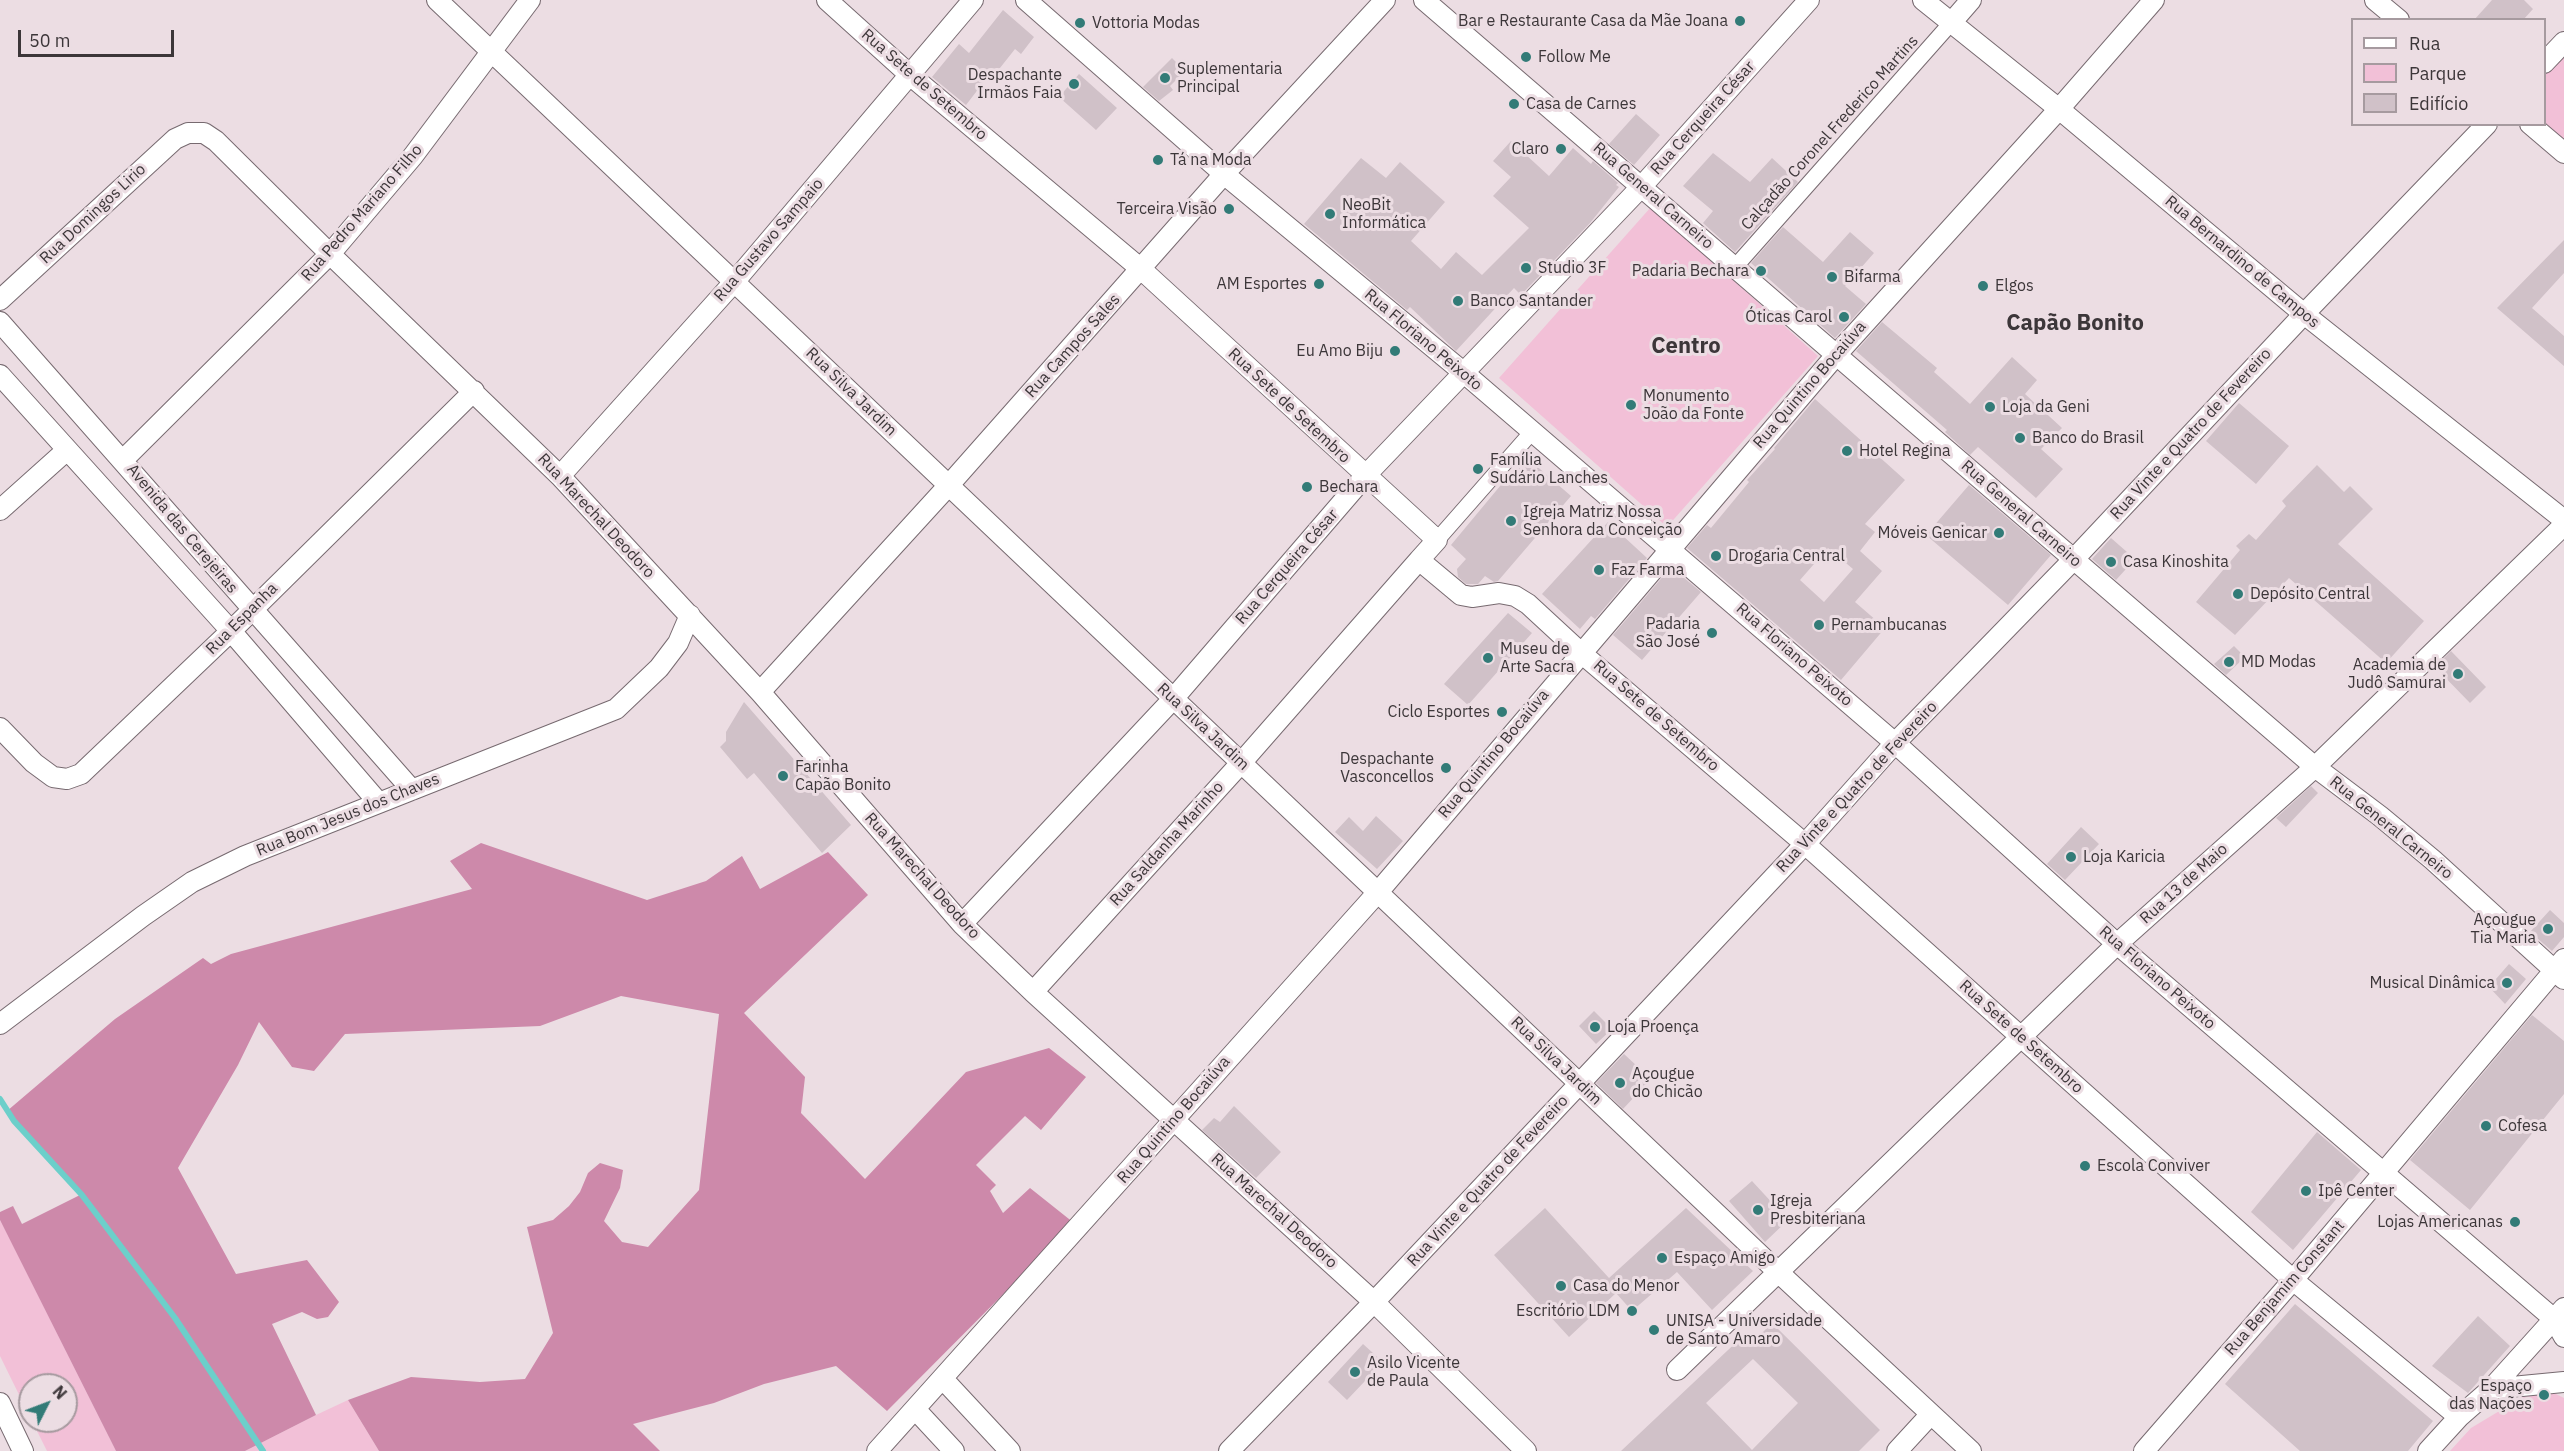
<!DOCTYPE html>
<meta charset="utf-8">
<style>
body{margin:0}
#map{position:relative;width:2564px;height:1451px;overflow:hidden;background:#ecdde3;font-family:"IBM Plex Sans",sans-serif}
canvas{display:block}
.legend{position:absolute;left:2351px;top:18px;width:195px;height:108px;box-sizing:border-box;background:#ecdde3;border:2px solid #a69a9f;margin:0;padding:8px 10px;list-style:none;font-size:18px;color:#3c3639}
.legend li{display:flex;align-items:center;gap:12px;height:30px}
.legend b{width:30px;border:2px solid #a69a9f}
.north{position:absolute;left:18px;top:1373px;width:60px;height:60px;box-sizing:border-box;background:#ecdde3;border:2px solid #a69a9f;border-radius:50%;rotate:48deg;font-size:16px;font-weight:700;line-height:24px;text-align:center;color:#3c3639}
.north::after{content:'';display:block;margin:auto;width:21px;height:27px;background:#327b77;clip-path:polygon(50% 0,100% 100%,50% 72%,0 100%)}
.scale{position:absolute;left:18px;top:30px;width:156px;height:27px;box-sizing:border-box;border:3px solid #3c3639;border-top:0;padding-left:8px;font-size:18px;line-height:21px;white-space:nowrap;color:#3c3639;-webkit-text-stroke:4px #ecdde3;paint-order:stroke}
</style>
<div id="map">
<canvas width="2564" height="1451"></canvas>
<ul class="legend">
<li><b style="height:8px;background:#fff"></b>Rua</li>
<li><b style="height:16px;background:#f2c0d7"></b>Parque</li>
<li><b style="height:16px;background:#d0c1c8"></b>Edifício</li>
</ul>
<div class="north">N</div>
<div class="scale">50 m</div>
</div>
<script>
const g = document.querySelector('canvas').getContext('2d');
g.lineJoin = 'round';
function fillPath(path, color) { g.fillStyle = color; g.fill(path, 'evenodd'); }
const poly = rows => new Path2D(rows.map(r => 'M' + r).join(''));
function stroke(path, color, width, dash) { g.strokeStyle = color; g.lineWidth = width; g.lineCap = dash ? 'butt' : 'round'; g.setLineDash(dash || []); g.stroke(path); }
function drawText(font, color, halo, rows, align = 'center') {
  g.font = font + ' "IBM Plex Sans",sans-serif'; g.lineWidth = 6; g.setLineDash([]); g.textBaseline = 'middle'; g.strokeStyle = halo; g.fillStyle = color; for (const [text, x, y, turn = 0] of rows) {
    g.save(); g.translate(x, y); g.rotate((+turn || 0) * Math.PI / 180); g.textAlign = isNaN(turn) ? turn : align; if (halo) g.strokeText(text, 0, 0); g.fillText(text, 0, 0); g.restore();
  }
}
const green = poly([
 [2564,42,2564,153,2544,124,2545,63],
 [1651,207,1818,356,1667,527,1499,378],
 [0,1220,12,1243,116,1451,47,1451,32,1421,66,1421,66,1385,30,1385,30,1417,0,1356],
 [2550,1391,2564,1398,2564,1451,2450,1451,2471,1428,2521,1398],
 [348,1400,379,1451,245,1451,316,1415]
]);
const forest = poly([
 [481,843,647,900,706,881,742,856,760,889,828,852,868,895,744,1013,805,1077,801,1113,865,1179,966,1072,1049,1048,1086,1077,1041,1130,1025,1116,976,1165,996,1185,990,1191,1003,1213,1030,1188,1074,1223,887,1411,836,1366,764,1384,714,1403,633,1424,660,1451,379,1451,348,1400,411,1377,480,1382,525,1379,553,1333,527,1227,553,1220,569,1206,580,1192,588,1173,600,1163,623,1170,620,1188,604,1221,622,1242,648,1247,699,1190,719,1014,621,996,540,1026,345,1034,314,1071,292,1067,259,1022,238,1065,178,1168,236,1274,307,1260,339,1302,328,1317,317,1319,302,1312,272,1324,316,1415,245,1451,116,1451,0,1220,0,1212,13,1206,22,1224,82,1194,7,1111,115,1019,203,958,211,964,231,954,472,889,450,861]
]);
const stream = poly([
 [0,1099,14,1121,82,1195,175,1318,263,1451]
]);
const building = poly([
 [2492,0,2524,0,2533,9,2523,20,2474,20],
 [1003,10,1034,37,1021,54,1015,49,996,73,993,70,966,105,932,77,959,44,969,53],
 [1172,58,1185,71,1170,86,1173,90,1159,101,1143,87],
 [1079,74,1117,108,1096,130,1059,97],
 [1636,114,1660,135,1634,165,1609,144],
 [1511,141,1549,176,1573,148,1591,164,1593,161,1618,183,1616,185,1619,187,1590,223,1521,295,1514,288,1456,351,1410,307,1407,310,1304,224,1361,158,1386,178,1400,162,1445,202,1411,241,1441,269,1456,252,1482,275,1529,228,1493,196,1511,177,1493,161],
 [1713,153,1750,182,1772,158,1798,182,1735,252,1703,223,1713,211,1683,186],
 [1783,227,1823,262,1850,232,1874,253,1845,286,1866,304,1835,338,1751,263],
 [2564,240,2564,273,2532,308,2564,336,2564,366,2497,308],
 [1882,322,1937,368,1934,372,1970,404,2012,357,2037,380,2025,394,2062,428,2041,449,2063,469,2036,498,1978,447,1970,455,1945,432,1947,430,1856,351],
 [1815,399,1905,480,1865,524,1875,532,1860,551,1882,571,1855,602,1885,628,1841,680,1687,548,1707,525,1711,528,1749,482,1747,480,1775,449,1774,448],
 [1828,548,1853,569,1824,602,1800,580],
 [2239,403,2289,446,2256,484,2206,441],
 [1525,456,1571,496,1498,581,1494,582,1485,576,1478,584,1466,584,1458,577,1457,569,1466,559,1451,545],
 [2317,465,2344,492,2350,486,2373,509,2338,544,2424,621,2386,663,2289,578,2235,635,2196,602,2240,550,2236,546,2249,534,2256,540,2286,506,2282,501],
 [1969,485,2051,555,2008,605,1926,535],
 [1608,522,1647,558,1595,619,1591,616,1580,629,1542,594],
 [2111,538,2135,559,2116,580,2092,559],
 [1671,567,1701,592,1642,660,1613,635],
 [1508,613,1532,633,1468,705,1444,684],
 [2234,646,2245,657,2226,675,2214,664],
 [2451,651,2486,687,2470,703,2435,667],
 [744,702,851,825,822,853,754,773,747,779,720,747,726,741,726,732],
 [2311,786,2318,793,2286,827,2276,818],
 [1376,816,1403,841,1377,869,1335,832,1349,817,1363,831],
 [2081,827,2099,844,2065,880,2047,864],
 [2550,910,2564,923,2564,937,2552,951,2530,932],
 [2509,964,2526,979,2505,1004,2489,987],
 [1594,1011,1612,1029,1596,1044,1579,1026],
 [2532,1015,2564,1041,2564,1094,2470,1210,2410,1160],
 [1624,1054,1651,1079,1623,1109,1596,1083],
 [1234,1106,1281,1152,1256,1178,1202,1130,1214,1118,1220,1122],
 [2317,1132,2361,1170,2293,1250,2251,1212],
 [1752,1181,1788,1220,1765,1242,1729,1201],
 [1545,1208,1609,1278,1686,1208,1753,1271,1712,1310,1677,1272,1632,1311,1616,1293,1569,1337,1494,1255],
 [2295,1304,2433,1421,2408,1451,2300,1451,2225,1384],
 [2478,1316,2510,1346,2468,1393,2432,1366],
 [1772,1323,1880,1430,1859,1451,1621,1451,1745,1334,1753,1342],
 [1753,1359,1798,1403,1752,1450,1706,1403],
 [1363,1344,1383,1362,1347,1400,1328,1382]
]);
const pedestrian = poly([
 [1735,267,1951,23],
 [1437,540,1531,433]
]);
const minor = poly([
 [437,0,1777,1271,1971,1451],
 [827,0,910,75,1141,269,1437,540,1419,560,1461,595,1472,597,1499,593,1515,596,1528,604,1580,652,1805,844,2293,1280,2459,1417],
 [1026,0,1224,174,1463,372,1895,743,2117,944,2554,1319,2564,1337],
 [1424,0,2315,767,2380,816,2433,860,2564,979],
 [1923,0,2059,109,2304,314,2564,520],
 [2375,0,2399,20],
 [1951,23,1971,0],
 [2544,63,2564,42],
 [2530,124,2564,153],
 [0,300,175,139,188,133,204,133,216,141,330,254,560,476,760,692,962,924,1033,992,1374,1302,1526,1451],
 [0,322,412,790],
 [0,375,231,631,378,802],
 [123,460,330,254,413,156,530,0],
 [560,476,735,281,973,0],
 [0,510,67,450],
 [760,692,949,485,1224,174,1385,0],
 [0,728,34,763,53,777,67,779,81,774,231,631,474,391],
 [962,924,1173,699,1365,476,1642,186,1809,0],
 [1033,992,1241,763,1419,560],
 [0,1024,143,916,192,882,245,856,616,709,659,668,678,643,690,615],
 [1677,1370,2117,944,2315,767,2564,525],
 [943,1379,1010,1451],
 [2491,1389,2564,1382],
 [0,1403,23,1451],
 [915,1409,954,1451],
 [877,1451,1379,891,1837,354,2059,109,2154,0],
 [1229,1451,1374,1302,1805,844,1895,743,2074,559,2304,314,2487,124],
 [1897,1451,1931,1414],
 [2144,1451,2293,1280,2564,959],
 [2428,1451,2459,1417,2491,1389,2564,1308]
]);
const markers = [
 [1740,21,6,"#327b77"],
 [1080,23,6,"#327b77"],
 [1526,57,6,"#327b77"],
 [1165,78,6,"#327b77"],
 [1074,84,6,"#327b77"],
 [1514,104,6,"#327b77"],
 [1561,149,6,"#327b77"],
 [1158,160,6,"#327b77"],
 [1229,209,6,"#327b77"],
 [1330,214,6,"#327b77"],
 [1526,268,6,"#327b77"],
 [1761,271,6,"#327b77"],
 [1832,277,6,"#327b77"],
 [1319,284,6,"#327b77"],
 [1983,286,6,"#327b77"],
 [1458,301,6,"#327b77"],
 [1844,317,6,"#327b77"],
 [1395,351,6,"#327b77"],
 [1631,405,6,"#327b77"],
 [1990,407,6,"#327b77"],
 [2020,438,6,"#327b77"],
 [1847,451,6,"#327b77"],
 [1478,469,6,"#327b77"],
 [1307,487,6,"#327b77"],
 [1511,521,6,"#327b77"],
 [1999,533,6,"#327b77"],
 [1716,556,6,"#327b77"],
 [2111,562,6,"#327b77"],
 [1599,570,6,"#327b77"],
 [2238,594,6,"#327b77"],
 [1819,625,6,"#327b77"],
 [1712,633,6,"#327b77"],
 [1488,658,6,"#327b77"],
 [2229,662,6,"#327b77"],
 [2458,674,6,"#327b77"],
 [1502,712,6,"#327b77"],
 [1446,768,6,"#327b77"],
 [783,776,6,"#327b77"],
 [2071,857,6,"#327b77"],
 [2548,929,6,"#327b77"],
 [2507,983,6,"#327b77"],
 [1595,1027,6,"#327b77"],
 [1620,1083,6,"#327b77"],
 [2486,1126,6,"#327b77"],
 [2085,1166,6,"#327b77"],
 [2306,1191,6,"#327b77"],
 [1758,1210,6,"#327b77"],
 [2515,1222,6,"#327b77"],
 [1662,1258,6,"#327b77"],
 [1561,1286,6,"#327b77"],
 [1632,1311,6,"#327b77"],
 [1654,1330,6,"#327b77"],
 [1355,1372,6,"#327b77"],
 [2544,1395,6,"#327b77"]
];
const poiNames = [
 ["Bar e Restaurante Casa da Mãe Joana",1728,21,"right"],
 ["Vottoria Modas",1092,23],
 ["Follow Me",1538,57],
 ["Suplementaria",1177,69],
 ["Principal",1177,87],
 ["Despachante",1062,75,"right"],
 ["Irmãos Faia",1062,93,"right"],
 ["Casa de Carnes",1526,104],
 ["Claro",1549,149,"right"],
 ["Tá na Moda",1170,160],
 ["NeoBit",1342,205],
 ["Informática",1342,223],
 ["Terceira Visão",1217,209,"right"],
 ["Studio 3F",1538,268],
 ["Padaria Bechara",1749,271,"right"],
 ["Bifarma",1844,277],
 ["AM Esportes",1307,284,"right"],
 ["Elgos",1995,286],
 ["Banco Santander",1470,301],
 ["Óticas Carol",1832,317,"right"],
 ["Eu Amo Biju",1383,351,"right"],
 ["Monumento",1643,396],
 ["João da Fonte",1643,414],
 ["Loja da Geni",2002,407],
 ["Banco do Brasil",2032,438],
 ["Hotel Regina",1859,451],
 ["Família",1490,460],
 ["Sudário Lanches",1490,478],
 ["Bechara",1319,487],
 ["Igreja Matriz Nossa",1523,512],
 ["Senhora da Conceição",1523,530],
 ["Móveis Genicar",1987,533,"right"],
 ["Drogaria Central",1728,556],
 ["Casa Kinoshita",2123,562],
 ["Faz Farma",1611,570],
 ["Depósito Central",2250,594],
 ["Padaria",1700,624,"right"],
 ["São José",1700,642,"right"],
 ["Pernambucanas",1831,625],
 ["Museu de",1500,649],
 ["Arte Sacra",1500,667],
 ["MD Modas",2241,662],
 ["Academia de",2446,665,"right"],
 ["Judô Samurai",2446,683,"right"],
 ["Ciclo Esportes",1490,712,"right"],
 ["Despachante",1434,759,"right"],
 ["Vasconcellos",1434,777,"right"],
 ["Farinha",795,767],
 ["Capão Bonito",795,785],
 ["Loja Karicia",2083,857],
 ["Açougue",2536,920,"right"],
 ["Tia Maria",2536,938,"right"],
 ["Musical Dinâmica",2495,983,"right"],
 ["Loja Proença",1607,1027],
 ["Açougue",1632,1074],
 ["do Chicão",1632,1092],
 ["Cofesa",2498,1126],
 ["Escola Conviver",2097,1166],
 ["Ipê Center",2318,1191],
 ["Igreja",1770,1201],
 ["Presbiteriana",1770,1219],
 ["Lojas Americanas",2503,1222,"right"],
 ["Espaço Amigo",1674,1258],
 ["Casa do Menor",1573,1286],
 ["Escritório LDM",1620,1311,"right"],
 ["UNISA - Universidade",1666,1321],
 ["de Santo Amaro",1666,1339],
 ["Asilo Vicente",1367,1363],
 ["de Paula",1367,1381],
 ["Espaço",2532,1386,"right"],
 ["das Nações",2532,1404,"right"]
];
const streetNames = [
 ["Rua Sete de Setembro",924,85,41],
 ["Rua Cerqueira César",1703,118,-48],
 ["Calçadão Coronel Frederico Martins",1830,133,-48],
 ["Rua General Carneiro",1653,196,41],
 ["Rua Pedro Mariano Filho",362,213,-49],
 ["Rua Domingos Lirio",93,214,-43],
 ["Rua Gustavo Sampaio",769,240,-49],
 ["Rua Bernardino de Campos",2242,262,40],
 ["Rua Floriano Peixoto",1423,340,40],
 ["Rua Campos Sales",1073,346,-48],
 ["Rua Quintino Bocaiúva",1810,385,-49],
 ["Rua Silva Jardim",851,392,44],
 ["Rua Sete de Setembro",1289,406,43],
 ["Rua Vinte e Quatro de Fevereiro",2191,434,-47],
 ["Rua General Carneiro",2021,514,41],
 ["Rua Marechal Deodoro",596,516,47],
 ["Avenida das Cerejeiras",182,529,50],
 ["Rua Cerqueira César",1287,567,-49],
 ["Rua Espanha",242,619,-45],
 ["Rua Floriano Peixoto",1794,655,41],
 ["Rua Sete de Setembro",1656,716,41],
 ["Rua Silva Jardim",1203,727,43],
 ["Rua Quintino Bocaiúva",1494,754,-50],
 ["Rua Vinte e Quatro de Fevereiro",1857,787,-47],
 ["Rua Bom Jesus dos Chaves",348,815,-22],
 ["Rua General Carneiro",2391,828,39],
 ["Rua Saldanha Marinho",1167,844,-48],
 ["Rua Marechal Deodoro",922,876,48],
 ["Rua 13 de Maio",2184,884,-42],
 ["Rua Floriano Peixoto",2157,978,41],
 ["Rua Sete de Setembro",2021,1037,42],
 ["Rua Silva Jardim",1556,1061,44],
 ["Rua Quintino Bocaiúva",1174,1120,-49],
 ["Rua Vinte e Quatro de Fevereiro",1488,1181,-47],
 ["Rua Marechal Deodoro",1274,1211,42],
 ["Rua Benjamim Constant",2285,1288,-49]
];
const districtNames = [
 ["Capão Bonito",2075,324],
 ["Centro",1686,347]
];
fillPath(green, '#f2c0d7');
fillPath(forest, '#cd89aa');
stroke(stream, '#6ccfca', 6);
fillPath(building, '#d0c1c8');
stroke(pedestrian, '#776a70', 17);
stroke(minor, '#776a70', 22);
stroke(pedestrian, '#fff', 15);
stroke(minor, '#fff', 20);
for (const [x, y, r, color] of markers) { const dot = new Path2D(); dot.arc(x, y, r, 0, 2 * Math.PI); g.fillStyle = color; g.fill(dot); stroke(dot, '#ecdde3', 2); }
drawText('16px', '#3c3639', '#ecdde3', poiNames, 'left');
drawText('16px', '#3c3639', '#ecdde3', streetNames);
drawText('bold 22px', '#3c3639', '#ecdde3', districtNames);
</script>
